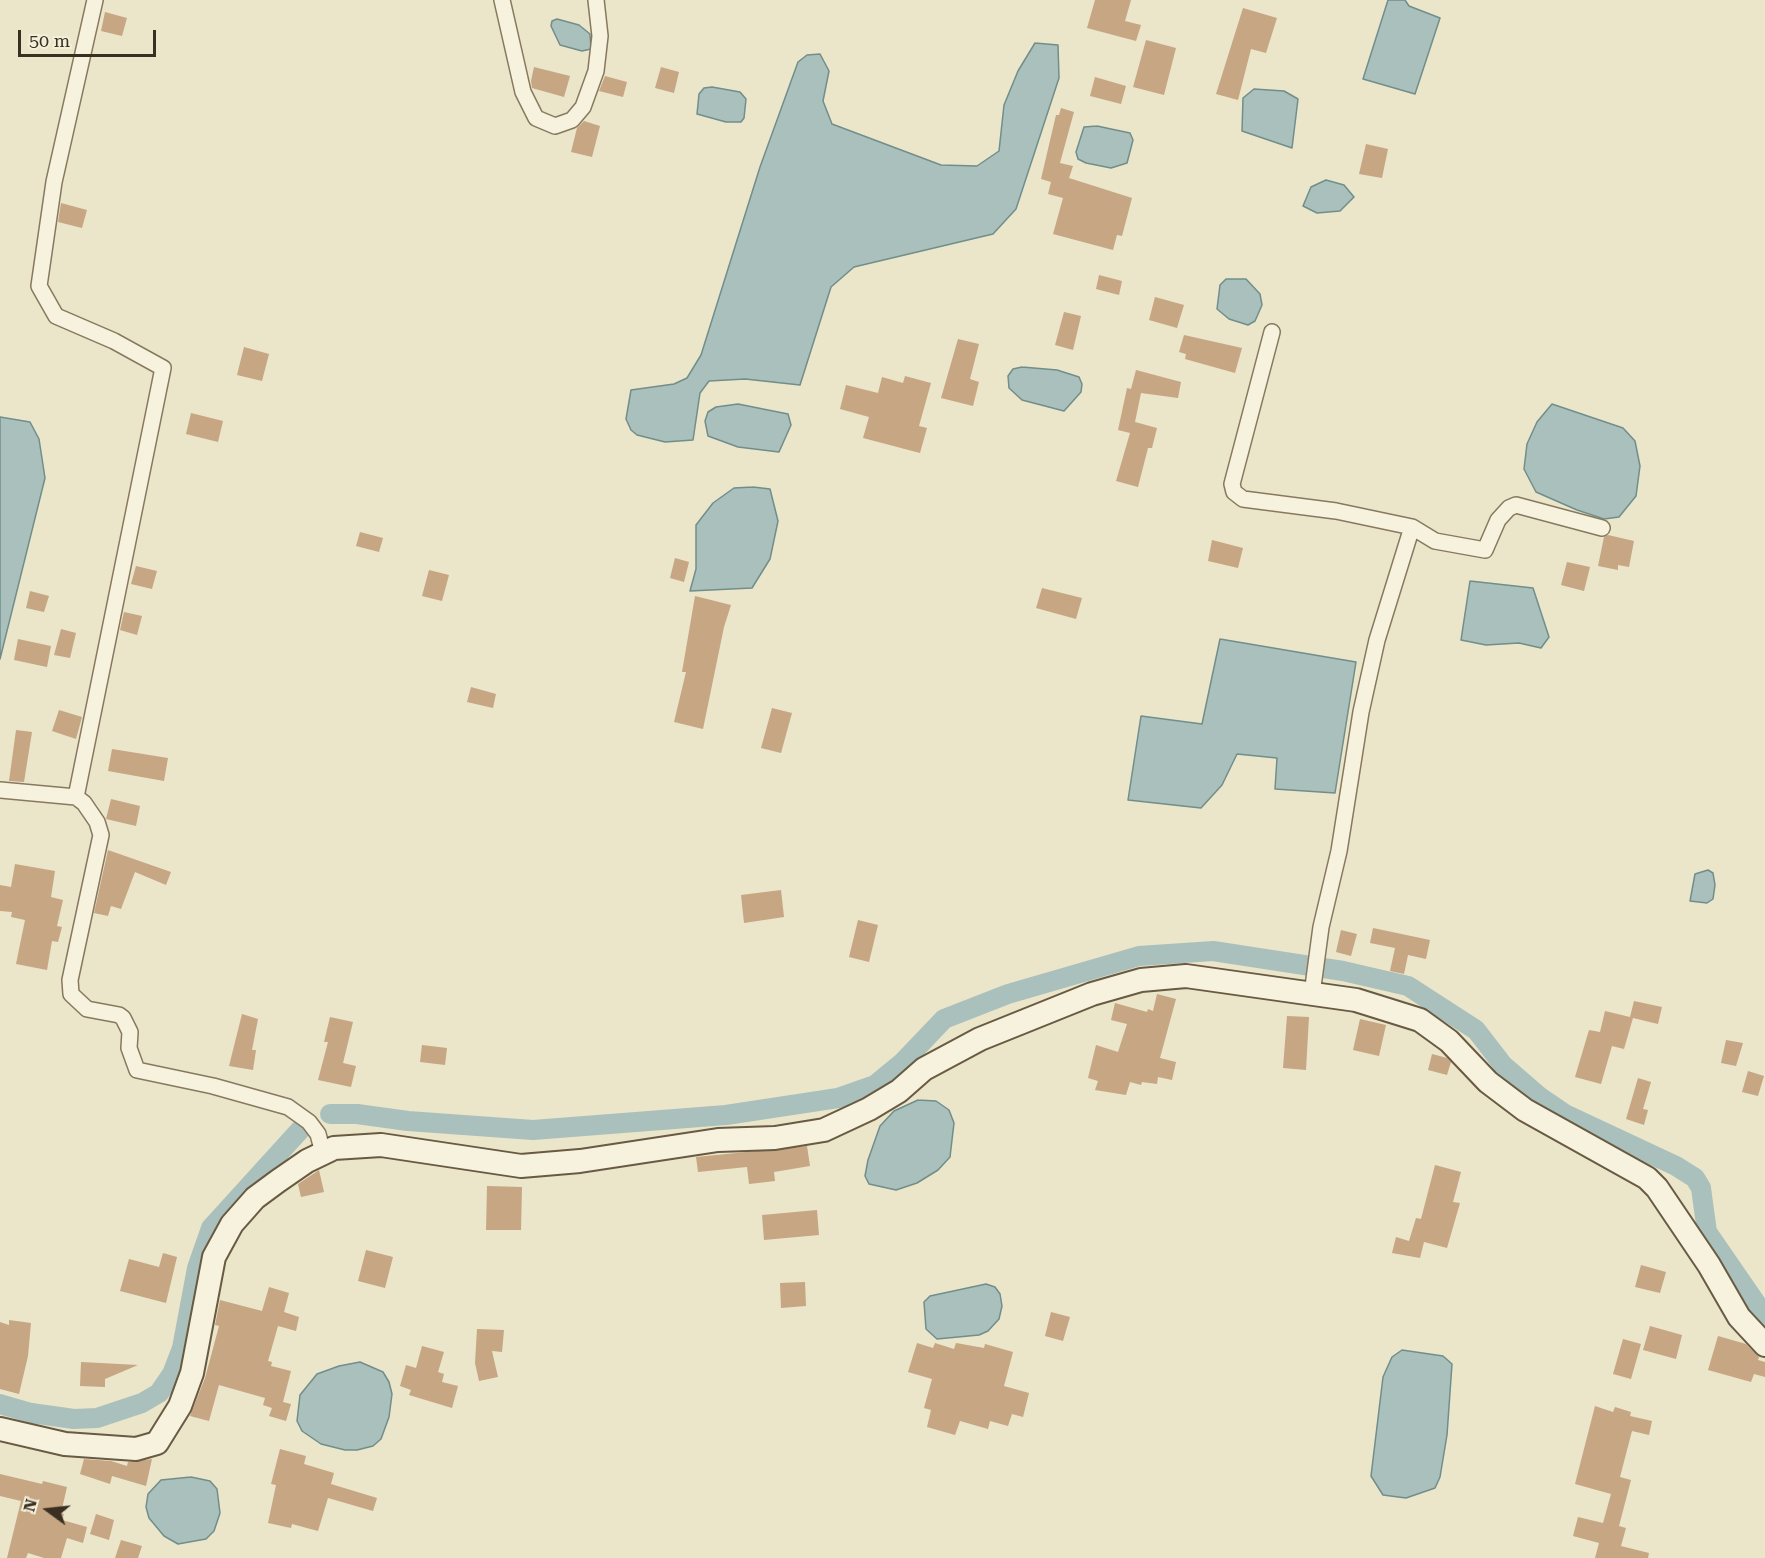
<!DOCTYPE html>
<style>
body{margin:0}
#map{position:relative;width:1765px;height:1558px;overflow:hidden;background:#ebe5ca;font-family:"Roboto Serif",serif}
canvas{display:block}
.north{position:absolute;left:18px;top:1480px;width:60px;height:60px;-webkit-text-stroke:4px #f3efd9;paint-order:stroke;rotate:285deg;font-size:16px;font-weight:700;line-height:24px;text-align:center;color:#392f22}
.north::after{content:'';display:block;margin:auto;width:21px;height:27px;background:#392f22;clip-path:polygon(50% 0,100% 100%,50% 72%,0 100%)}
.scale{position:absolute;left:18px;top:30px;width:138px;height:27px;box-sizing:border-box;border:3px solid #392f22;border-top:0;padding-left:8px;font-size:18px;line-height:21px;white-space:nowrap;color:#392f22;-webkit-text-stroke:4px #f3efd9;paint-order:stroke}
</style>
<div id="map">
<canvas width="1765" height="1558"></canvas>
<div class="north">N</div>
<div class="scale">50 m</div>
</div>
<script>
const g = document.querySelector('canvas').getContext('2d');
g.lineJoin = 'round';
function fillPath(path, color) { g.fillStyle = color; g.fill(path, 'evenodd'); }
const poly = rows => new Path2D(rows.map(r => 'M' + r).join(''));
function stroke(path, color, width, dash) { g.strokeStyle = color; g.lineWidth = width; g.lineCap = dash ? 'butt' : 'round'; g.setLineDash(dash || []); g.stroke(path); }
const water = poly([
 [1388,0,1405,0,1409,6,1440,18,1415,94,1363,79,1388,0],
 [557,19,579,25,590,34,591,49,582,51,560,45,551,26,552,21,557,19],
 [1035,43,1058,45,1059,78,1016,209,993,234,854,267,831,287,800,385,745,379,709,381,700,393,693,440,665,442,637,435,631,430,626,419,631,390,674,384,687,378,701,355,760,167,798,62,807,55,820,54,829,71,823,101,832,124,941,165,977,166,999,151,1004,105,1018,71,1035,43],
 [712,87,740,92,746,99,744,118,741,122,726,122,697,114,699,94,704,88,712,87],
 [1254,89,1284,91,1298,99,1292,148,1242,131,1243,98,1254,89],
 [1097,126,1130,133,1133,140,1127,163,1111,168,1086,163,1078,159,1076,152,1084,127,1097,126],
 [1326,180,1344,185,1354,197,1340,211,1317,213,1303,206,1311,187,1326,180],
 [1226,279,1246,279,1260,294,1262,305,1255,321,1248,325,1229,319,1217,309,1220,285,1226,279],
 [1022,367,1057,370,1079,377,1082,384,1081,392,1064,411,1022,400,1009,388,1008,376,1013,369,1022,367],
 [738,404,788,414,791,425,779,452,738,447,708,436,705,421,708,412,716,407,738,404],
 [1552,404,1623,428,1635,441,1640,466,1636,496,1619,517,1604,519,1577,510,1536,492,1524,469,1527,444,1537,422,1552,404],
 [0,417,30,422,39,439,45,478,0,659,0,417],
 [753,487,770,489,778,521,770,559,752,588,690,591,696,569,696,525,713,503,734,488,753,487],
 [1470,581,1533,588,1549,637,1541,648,1519,643,1486,645,1461,640,1470,581],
 [1220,639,1356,662,1335,793,1275,789,1277,758,1237,754,1222,785,1201,808,1128,800,1141,716,1202,724,1220,639],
 [1708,870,1713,873,1715,885,1713,899,1707,903,1690,901,1695,874,1708,870],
 [918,1100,936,1101,949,1110,954,1123,950,1157,938,1170,917,1183,896,1190,869,1184,865,1176,868,1160,880,1126,894,1111,918,1100],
 [986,1284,995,1287,1000,1294,1002,1306,999,1319,988,1331,979,1335,937,1339,926,1329,924,1302,930,1296,986,1284],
 [1402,1350,1443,1356,1452,1364,1447,1435,1440,1477,1435,1488,1406,1498,1383,1495,1371,1476,1383,1377,1392,1357,1402,1350],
 [360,1362,383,1372,389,1382,392,1394,389,1417,381,1439,373,1446,357,1450,345,1450,321,1444,302,1431,297,1421,300,1395,317,1374,339,1366,360,1362],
 [191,1477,210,1481,217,1489,220,1513,214,1531,206,1539,178,1544,164,1536,149,1518,146,1507,148,1494,161,1480,191,1477]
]);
const canal = poly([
 [330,1114,357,1114,408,1121,533,1130,726,1115,838,1098,875,1085,903,1062,944,1019,1008,994,1139,956,1213,951,1343,971,1408,986,1476,1030,1503,1065,1540,1097,1565,1114,1676,1166,1695,1178,1701,1188,1707,1232,1765,1316],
 [0,1404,31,1413,74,1419,97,1418,142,1403,159,1393,172,1374,182,1348,197,1268,211,1228,300,1130]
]);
const building = poly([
 [1095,0,1131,0,1125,21,1141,25,1136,41,1087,28],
 [1243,8,1277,18,1266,53,1251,49,1238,100,1216,94],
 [105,12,127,18,122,36,101,31],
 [1146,40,1176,48,1164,95,1133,87],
 [534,67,570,76,564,97,532,88,531,81],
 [661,67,679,72,674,93,655,88],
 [605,76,627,82,623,97,599,91],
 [1095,77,1126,86,1121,104,1090,96],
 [1061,108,1074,112,1060,163,1073,166,1069,178,1132,198,1122,236,1117,235,1113,250,1053,234,1063,198,1048,194,1051,182,1041,179,1056,115,1059,115],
 [584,121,600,126,592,157,571,152,577,128],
 [1366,144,1388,149,1382,178,1359,174],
 [61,203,87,210,82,228,58,222],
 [1099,275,1122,281,1119,295,1096,289],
 [1155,297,1184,305,1177,328,1149,320],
 [1064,312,1081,316,1073,350,1055,345],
 [1184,335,1242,348,1235,373,1185,359,1186,354,1179,352],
 [958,339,979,344,970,379,979,382,973,406,941,398],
 [244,347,269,354,262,381,237,375],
 [1136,370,1181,382,1178,398,1141,393,1135,422,1157,428,1152,448,1148,448,1138,487,1116,481,1130,433,1118,430,1127,388,1131,389],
 [905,376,931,383,919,426,927,428,920,453,863,438,869,417,840,409,846,385,878,393,882,377,903,383],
 [191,413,223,421,218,442,186,434],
 [360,532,383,538,379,552,356,546],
 [1608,535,1634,541,1629,567,1618,565,1618,570,1598,566,1604,537],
 [1212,540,1243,548,1238,568,1208,561],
 [675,558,689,562,684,582,670,578],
 [1567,562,1590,567,1584,591,1561,585],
 [136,566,157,571,152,589,131,584],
 [429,570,449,575,442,601,422,596],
 [1042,588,1082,598,1076,619,1036,608],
 [30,591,49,596,44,612,26,608],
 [695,596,731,605,724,627,703,729,674,722,686,672,682,672],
 [124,612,142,616,137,635,120,630],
 [61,629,76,633,70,658,54,655],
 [18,639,51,646,47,667,14,660],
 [471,687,496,694,493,708,467,702],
 [772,708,792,713,781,753,761,748],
 [59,710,82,717,76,739,52,731],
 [16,730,32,732,24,782,9,781],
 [112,749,168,758,164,781,108,771],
 [111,799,140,806,136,826,106,819],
 [108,850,171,872,166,885,135,872,121,909,111,906,108,916,94,913],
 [15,864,55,871,51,897,63,900,57,926,62,927,58,942,52,941,47,970,16,964,25,920,11,917,12,912,0,911,0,885,11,887],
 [781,890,784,917,744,923,741,895],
 [858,920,878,925,869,962,849,957],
 [1373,928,1430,940,1426,959,1408,955,1404,974,1390,971,1395,948,1370,943],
 [1341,930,1357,934,1351,956,1336,952],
 [1157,994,1176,999,1160,1058,1176,1062,1172,1080,1158,1077,1157,1084,1142,1082,1141,1085,1130,1082,1126,1095,1095,1090,1098,1081,1088,1078,1096,1045,1118,1052,1127,1024,1111,1020,1115,1003,1147,1012,1148,1009,1153,1011],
 [1634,1001,1662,1007,1658,1024,1633,1018,1624,1049,1612,1046,1601,1084,1575,1077,1589,1030,1600,1032,1605,1011,1630,1017],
 [242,1014,258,1019,252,1050,256,1050,253,1070,229,1066],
 [1287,1016,1309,1017,1306,1070,1283,1068],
 [330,1017,353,1022,343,1063,356,1066,351,1087,318,1080,328,1042,324,1042],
 [1360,1019,1386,1025,1379,1056,1353,1050],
 [1726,1040,1743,1043,1736,1066,1721,1063],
 [422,1045,447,1048,445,1065,420,1062],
 [1432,1054,1447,1058,1451,1062,1447,1075,1428,1070],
 [1748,1071,1764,1076,1758,1096,1742,1092],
 [1638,1078,1651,1082,1643,1109,1648,1110,1644,1125,1626,1119],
 [807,1146,810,1166,774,1172,775,1181,749,1184,747,1167,698,1172,696,1157],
 [1435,1165,1461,1172,1453,1202,1460,1203,1447,1248,1424,1242,1420,1258,1392,1253,1396,1237,1409,1241,1416,1218,1421,1219],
 [319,1170,324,1192,301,1197,298,1184],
 [487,1186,522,1187,521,1230,486,1230],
 [817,1210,819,1235,764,1240,762,1215],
 [366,1250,393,1257,385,1288,358,1281],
 [163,1253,177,1257,166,1303,120,1291,129,1259,159,1267],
 [1641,1265,1666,1272,1660,1293,1635,1287],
 [805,1282,806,1306,781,1308,780,1283],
 [269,1287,289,1293,284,1312,299,1317,296,1331,278,1326,268,1361,272,1362,271,1366,291,1371,283,1402,291,1404,286,1421,269,1416,272,1408,263,1405,265,1398,219,1385,209,1421,190,1416,205,1378,219,1326,215,1325,220,1300,262,1311],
 [1051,1312,1070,1317,1063,1341,1045,1336],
 [9,1320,31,1323,28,1356,19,1394,0,1389,0,1322,9,1325],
 [1650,1326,1682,1335,1676,1359,1643,1350],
 [477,1329,504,1330,502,1352,492,1351,498,1377,479,1381,475,1363],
 [1718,1336,1746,1344,1759,1357,1758,1360,1765,1362,1765,1377,1754,1374,1751,1382,1708,1370],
 [1623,1339,1641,1344,1631,1379,1613,1374],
 [917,1343,933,1348,935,1343,954,1349,956,1343,984,1348,985,1344,1013,1352,1004,1386,1029,1393,1023,1417,1012,1414,1008,1426,990,1421,988,1429,960,1421,955,1435,927,1427,931,1410,924,1408,932,1379,908,1372],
 [422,1346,444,1352,438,1372,444,1374,442,1382,458,1386,452,1408,409,1395,411,1390,400,1386,406,1365,416,1368],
 [81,1362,138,1365,105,1379,105,1387,80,1386],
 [1595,1406,1613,1412,1615,1407,1631,1412,1630,1416,1652,1421,1649,1435,1632,1431,1620,1477,1631,1480,1619,1526,1626,1528,1621,1546,1649,1553,1648,1558,1595,1558,1599,1543,1573,1536,1578,1517,1603,1523,1611,1494,1575,1484],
 [280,1449,306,1456,304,1464,334,1473,331,1484,377,1498,373,1511,328,1498,318,1531,292,1524,291,1528,268,1523,276,1485,271,1484],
 [84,1459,111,1461,127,1466,128,1462,152,1459,146,1486,112,1476,110,1484,80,1474],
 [0,1474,42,1484,43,1481,67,1487,61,1513,64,1514,62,1520,87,1527,83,1543,67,1538,61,1558,44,1558,28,1553,26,1558,7,1558,21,1501,0,1496],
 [96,1514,114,1520,109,1540,90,1534],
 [121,1540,142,1546,138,1558,115,1558]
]);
const street = poly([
 [502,0,523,92,536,118,555,126,572,120,583,107,596,71,600,36,596,0],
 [1272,332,1232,484,1234,492,1243,499,1336,511,1412,527,1377,640,1361,712,1339,851,1321,927,1312,994],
 [1412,527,1435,541,1485,550,1498,520,1509,508,1516,505,1602,528],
 [0,790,76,797,84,803,97,822,101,835,70,980,71,994,87,1009,119,1015,123,1018,130,1032,129,1048,137,1070,213,1086,288,1107,309,1122,318,1134,323,1153],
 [76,797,163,368,114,341,56,316,39,286,54,182,95,0]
]);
const secondary = poly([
 [0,1429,65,1444,136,1449,157,1443,180,1406,192,1373,214,1257,232,1224,255,1198,278,1181,307,1161,334,1148,381,1145,521,1166,580,1161,718,1140,775,1138,824,1130,869,1109,899,1091,924,1069,980,1039,1092,994,1141,980,1186,976,1356,1000,1420,1020,1449,1041,1488,1082,1525,1110,1647,1178,1657,1188,1709,1265,1739,1317,1765,1345]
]);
fillPath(water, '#aac0bc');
stroke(water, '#718e8a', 1.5);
stroke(canal, '#aac0bc', 20);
fillPath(building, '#c6a683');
stroke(street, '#877960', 18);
stroke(secondary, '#695a43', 26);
stroke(street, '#f7f2dd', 15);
stroke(secondary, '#f7f2dd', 22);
</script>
